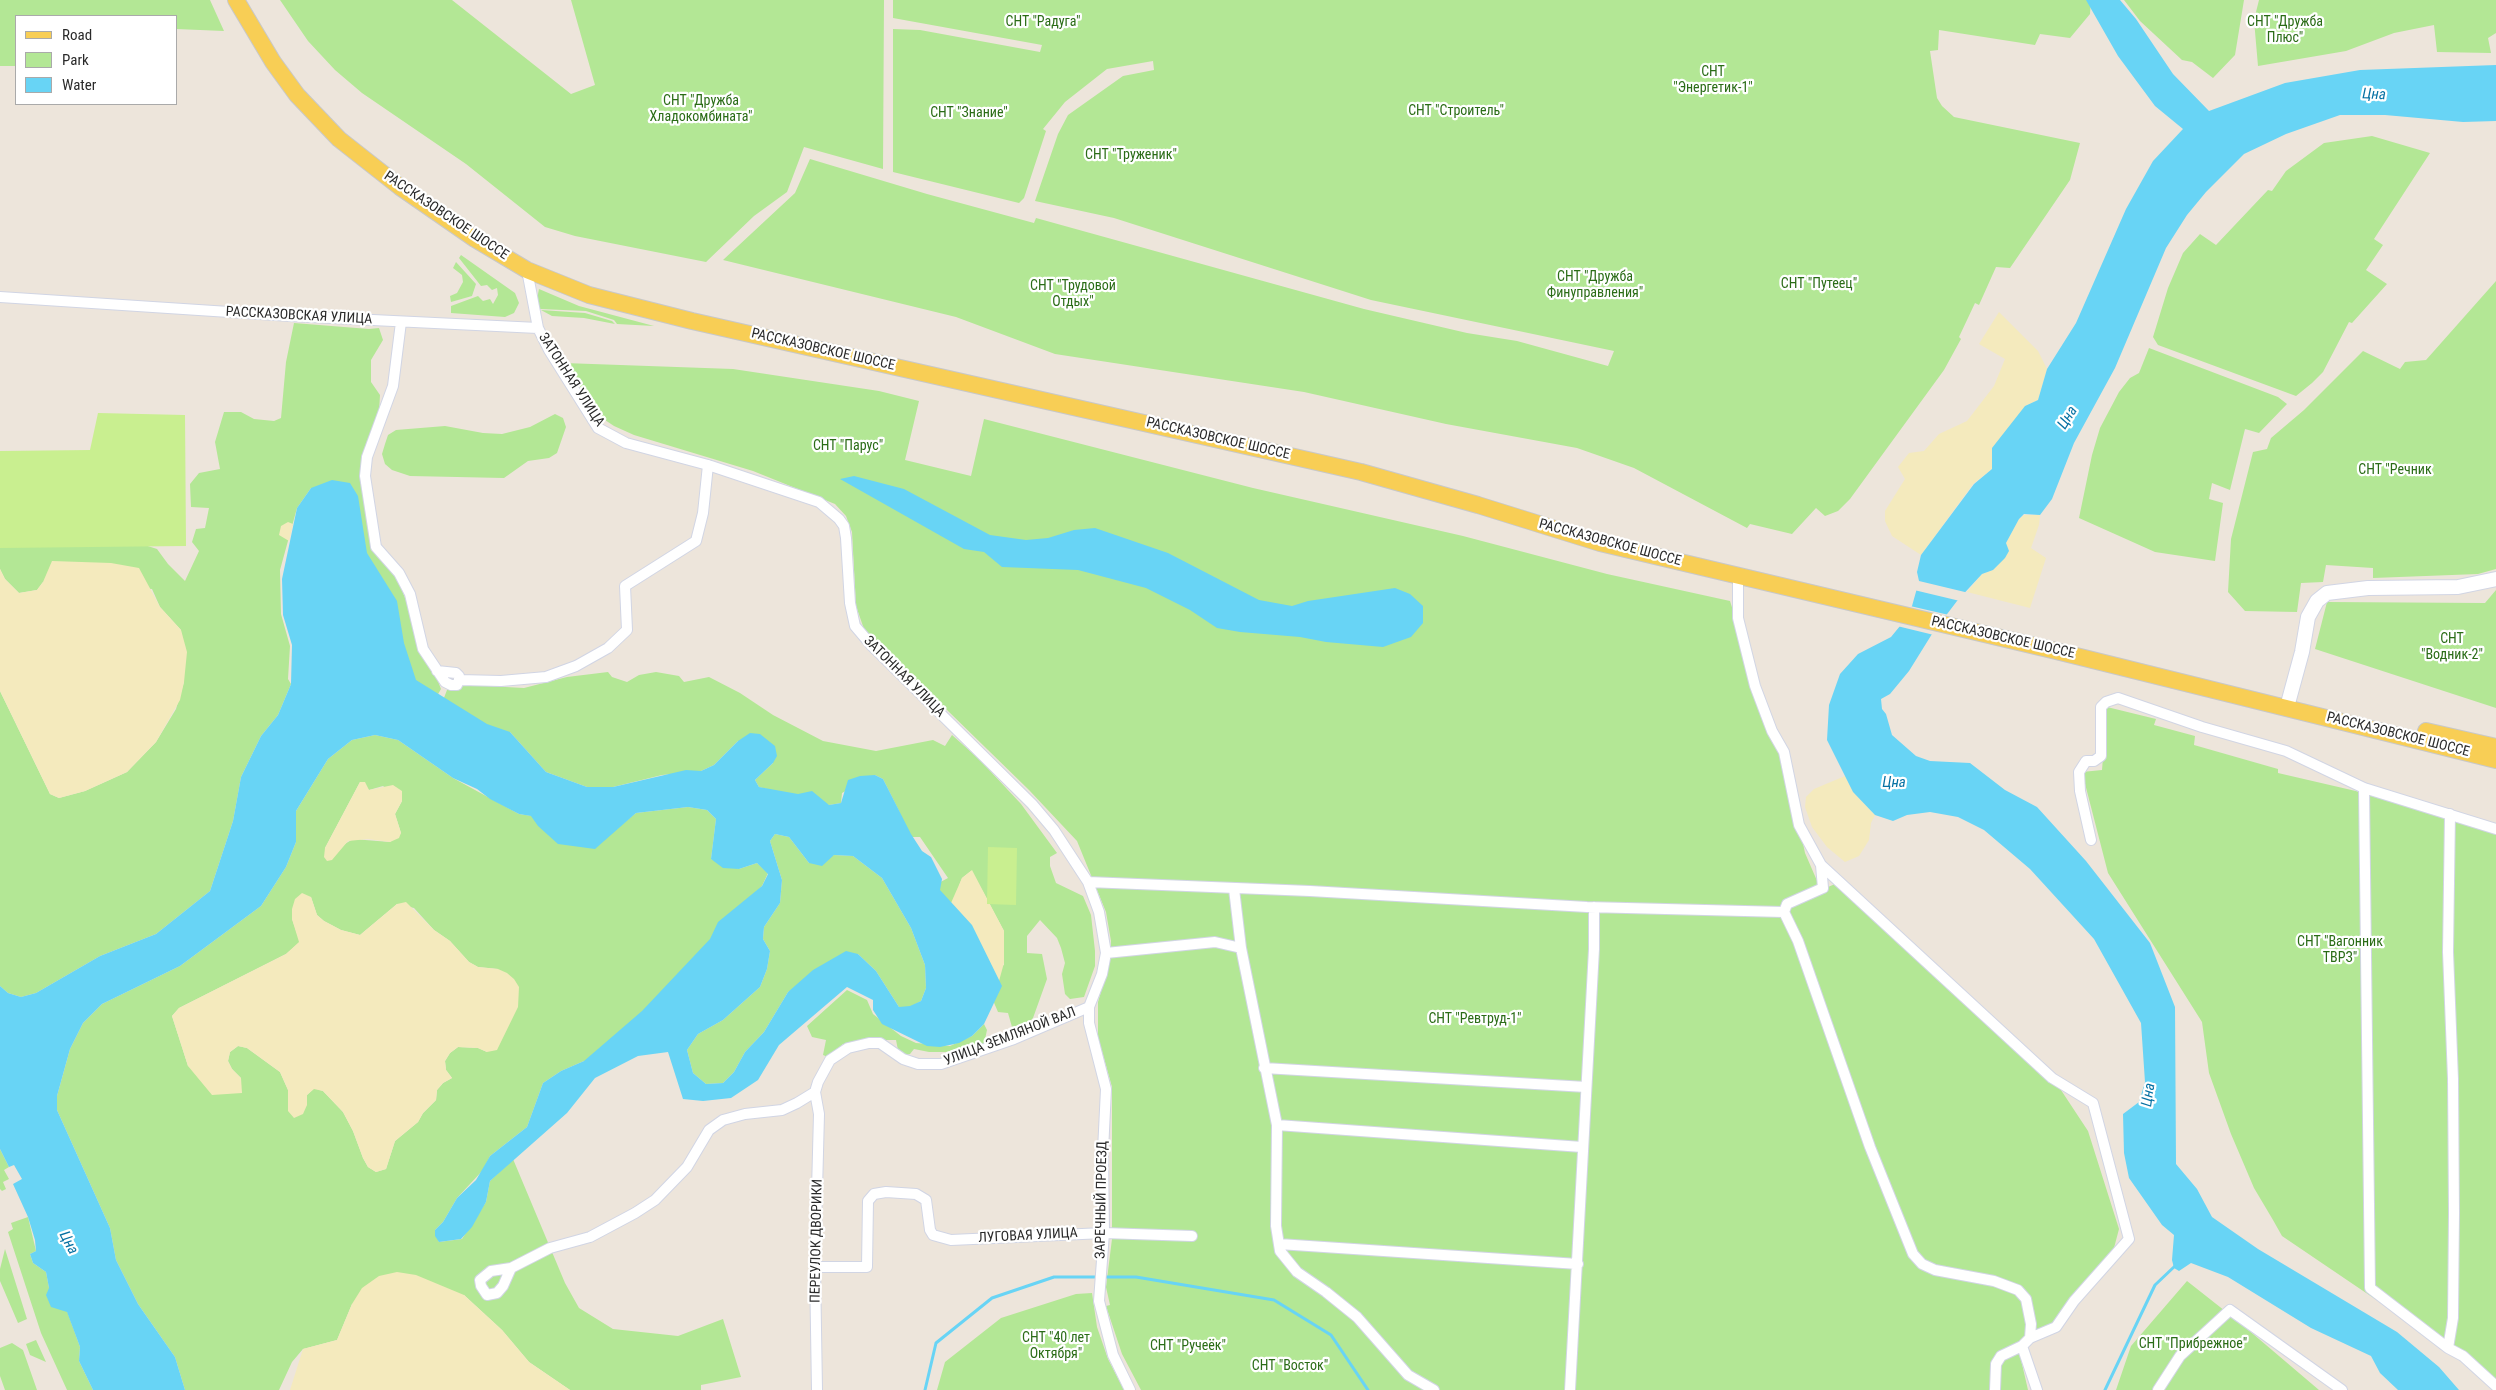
<!DOCTYPE html>
<meta charset="utf-8">
<style>
body{margin:0}
#map{position:relative;width:2496px;height:1390px;overflow:hidden;background:#ede5db;font-family:"Roboto Condensed",sans-serif}
canvas{display:block}
.legend{position:absolute;left:15px;top:15px;width:162px;height:90px;box-sizing:border-box;background:#fff;border:1px solid #aaa;margin:0;padding:6px 9px;list-style:none;font-size:15px;color:#2a2a2a}
.legend li{display:flex;align-items:center;gap:10px;height:25px}
.legend b{width:25px;border:1px solid #aaa}
</style>
<div id="map">
<canvas width="2496" height="1390"></canvas>
<ul class="legend">
<li><b style="height:6px;background:#f8ce55"></b>Road</li>
<li><b style="height:14px;background:#b3e795"></b>Park</li>
<li><b style="height:14px;background:#68d4f5"></b>Water</li>
</ul>
</div>
<script>
const g = document.querySelector('canvas').getContext('2d');
g.lineJoin = 'round';
function fillPath(path, color) { g.fillStyle = color; g.fill(path, 'evenodd'); }
const poly = rows => new Path2D(rows.map(r => 'M' + r).join(''));
function stroke(path, color, width, dash) { g.strokeStyle = color; g.lineWidth = width; g.lineCap = dash ? 'butt' : 'round'; g.setLineDash(dash || []); g.stroke(path); }
function drawText(font, color, halo, rows, align = 'center') {
  g.font = font + ' "Roboto Condensed",sans-serif'; g.lineWidth = 4.5; g.setLineDash([]); g.textBaseline = 'middle'; g.strokeStyle = halo; g.fillStyle = color; for (const [text, x, y, turn = 0] of rows) {
    g.save(); g.translate(x, y); g.rotate((+turn || 0) * Math.PI / 180); g.textAlign = isNaN(turn) ? turn : align; if (halo) g.strokeText(text, 0, 0); g.fillText(text, 0, 0); g.restore();
  }
}
const green = poly([
 [0,0,210,0,224,31,176,29,176,16,16,16,16,66,0,66],
 [280,0,452,0,571,94,595,85,571,0,884,0,883,169,804,147,787,192,754,216,706,262,575,236,545,227,466,164,362,93,335,70,308,41],
 [893,0,2091,0,2090,14,2070,38,2040,34,2035,45,1939,30,1938,50,1930,51,1937,98,1942,106,1954,117,2080,143,2070,180,2010,268,1996,267,1979,305,1975,303,1959,337,1961,339,1944,370,1850,499,1838,511,1825,516,1816,508,1792,534,1750,524,1747,528,1634,468,1577,448,1446,424,1304,392,1055,354,956,317,723,260,795,193,810,159,927,194,1034,223,1036,218,1364,309,1467,333,1517,341,1608,366,1614,351,1371,300,1114,218,1035,201,1058,134,1068,115,1123,76,1154,70,1153,61,1107,69,1065,102,1043,129,1046,131,1024,198,1019,203,893,172,893,29,920,30,1040,52,1042,45,893,18],
 [2124,0,2244,0,2235,55,2213,78,2192,62,2182,60,2140,21],
 [2259,0,2496,0,2496,33,2488,38,2491,53,2437,52,2434,25,2394,33,2346,51,2258,66,2254,20],
 [2372,136,2430,153,2374,239,2383,245,2366,270,2387,284,2352,323,2349,322,2323,372,2312,383,2296,396,2158,345,2153,337,2168,288,2183,253,2200,234,2216,245,2268,190,2272,191,2286,171,2324,143],
 [461,255,515,293,519,303,514,313,505,317,451,313,451,306,478,296,483,301,490,299,493,304,498,295,497,288,492,290,487,285,481,286,459,258],
 [456,262,476,284,472,296,451,302,450,296,457,293,463,282,462,275,453,268],
 [2496,281,2496,569,2478,574,2373,578,2373,568,2326,565,2323,582,2301,583,2297,612,2245,611,2228,592,2231,539,2253,452,2267,449,2271,438,2304,410,2363,351,2400,369,2405,362,2426,360],
 [539,289,579,306,654,326,617,324,614,320,586,311,540,309,536,304],
 [541,310,585,313,612,321,615,324,584,318,552,316],
 [294,323,369,329,379,328,383,340,371,360,371,382,380,395,379,412,361,462,372,548,394,570,441,689,433,703,418,702,311,488,297,508,280,570,281,614,290,646,288,679,291,684,278,715,261,736,241,777,233,821,210,891,156,934,100,956,36,993,21,997,8,993,0,986,0,691,50,794,59,798,85,791,127,772,156,742,176,709,184,682,181,630,160,607,152,589,43,582,37,590,19,593,5,579,0,569,0,538,117,536,157,549,168,564,185,581,199,551,192,542,196,529,205,528,209,508,191,507,190,484,199,473,220,469,215,442,224,412,241,412,254,419,274,421,281,418,286,362],
 [2149,348,2278,397,2287,404,2259,433,2245,429,2230,490,2212,483,2209,499,2223,503,2215,561,2155,552,2079,518,2092,455,2100,428,2119,392,2130,378,2139,373],
 [564,363,733,369,879,391,919,401,905,460,971,476,984,419,1253,488,1463,536,1607,574,1730,601,1761,700,1784,752,1805,853,1821,890,1842,881,2057,1084,2088,1131,2119,1229,2114,1248,2065,1323,2019,1351,2028,1390,1141,1390,1122,1354,1106,1306,1110,1305,1106,1287,1112,1239,1112,1087,1098,1037,1098,1002,1110,960,1111,941,1106,912,1077,841,1029,790,864,629,856,606,852,532,846,516,835,504,753,471,634,435,614,426,602,418],
 [555,414,563,418,566,427,557,453,549,458,528,461,504,478,410,476,392,470,385,464,382,454,385,444,388,435,396,430,445,426,483,433,502,434,530,427],
 [2496,590,2496,708,2315,649,2327,602,2485,603],
 [608,672,612,677,627,682,639,675,656,672,679,676,684,682,709,677,740,693,773,715,823,741,876,751,933,740,945,746,952,735,979,759,1021,804,1057,853,1050,857,1050,866,1056,883,1083,896,1091,915,1095,951,1095,966,1084,997,1070,999,1065,994,1062,974,1065,963,1061,948,1057,938,1040,920,1027,936,1027,953,1042,954,1047,979,1033,1018,1029,1022,1012,1027,1008,1013,998,1012,992,998,998,966,1004,965,1004,931,983,892,971,871,962,878,959,886,962,890,948,911,933,886,948,878,920,837,907,837,899,811,883,779,875,775,842,793,841,803,829,805,759,787,755,780,773,763,738,741,714,765,701,771,662,775,613,787,587,787,546,772,510,732,507,735,442,703,447,690,468,685,524,688,567,677],
 [2107,707,2156,719,2154,725,2195,736,2194,745,2278,769,2278,773,2360,792,2496,834,2496,1381,2282,1236,2273,1220,2254,1188,2231,1134,2209,1073,2202,1022,2108,873,2082,772,2102,770],
 [375,735,398,740,453,778,519,814,616,829,636,813,688,807,707,810,716,819,711,859,739,869,757,863,768,873,762,886,595,1064,584,1061,561,1071,543,1083,527,1127,490,1156,483,1170,457,1198,443,1222,435,1230,439,1242,462,1239,486,1202,490,1181,513,1159,565,1283,579,1308,613,1329,678,1336,723,1319,741,1377,701,1385,701,1390,570,1390,529,1362,502,1330,464,1295,352,1304,337,1340,303,1349,292,1362,279,1390,185,1390,175,1357,138,1304,116,1260,110,1228,57,1110,57,1096,70,1049,83,1023,102,1004,180,966,261,906,286,867,296,842,296,811,328,759,352,740],
 [360,782,369,790,383,786,402,801,395,814,401,833,390,842,353,839,340,847,325,848],
 [311,897,317,915,324,921,341,930,360,935,397,904,414,908,434,930,450,941,469,962,478,967,498,969,487,1052,478,1048,458,1047,450,1053,445,1061,446,1070,452,1078,443,1083,437,1090,436,1100,423,1113,418,1122,395,1141,386,1169,376,1172,368,1167,363,1158,353,1131,343,1112,323,1091,314,1088,307,1095,307,1105,288,1111,288,1090,280,1072,247,1048,238,1046,230,1052,228,1061,232,1069,241,1078,188,1066,172,1016,179,1008,286,954,300,942,292,919],
 [775,834,789,837,809,863,834,855,853,856,882,878,911,928,925,965,926,988,921,1001,910,1007,899,1007,876,971,858,954,788,992,764,1032,745,1052,734,1072,723,1083,706,1084,693,1073,687,1050,698,1034,723,1020,760,987,767,969,770,951,763,939,764,927,780,903,782,880,770,841],
 [847,990,867,1000,873,1014,901,1036,916,1043,950,1046,972,1036,984,1024,987,1030,984,1044,957,1052,929,1052,914,1049,910,1054,903,1056,898,1050,896,1040,874,1040,843,1044,828,1057,823,1055,826,1040,812,1037,807,1026],
 [0,1149,9,1167,4,1170,9,1179,3,1182,6,1189,2,1191,0,1189],
 [28,1217,36,1251,30,1254,33,1263,46,1272,49,1288,67,1311,80,1347,79,1361,93,1390,67,1390,41,1333,8,1232,13,1229,11,1223],
 [5,1249,27,1319,18,1323,0,1281,0,1269],
 [2187,1281,2239,1322,2319,1390,2116,1390,2131,1346],
 [1092,1293,1097,1327,1108,1359,1124,1390,937,1390,945,1362,1001,1318,1076,1294],
 [36,1340,46,1362,30,1355,26,1344],
 [12,1343,23,1350,37,1390,5,1390,0,1376,0,1348]
]);
const sand = poly([
 [1999,312,2038,351,2047,369,2038,400,2025,406,1992,469,1973,484,1921,555,1892,536,1885,521,1885,511,1905,479,1898,467,1909,453,1924,451,1939,434,1967,421,1994,386,2005,359,1979,344],
 [2024,515,2040,515,2039,525,2031,548,2046,558,2030,608,1967,592,1982,574,1993,570,2009,551,2006,543,2019,519],
 [288,522,293,524,289,541,279,535,281,526],
 [52,561,111,563,139,568,160,607,181,630,187,652,184,682,180,700,156,742,127,772,85,791,59,798,50,794,0,691,0,569,5,579,19,593,37,590,43,582],
 [1845,776,1853,792,1875,815,1871,823,1869,840,1859,856,1845,862,1827,847,1812,827,1805,807,1806,797,1814,789],
 [360,782,365,782,369,790,393,785,402,791,402,801,395,814,401,833,399,838,390,842,368,839,348,841,332,860,327,861,324,857,325,848],
 [972,870,1004,931,1004,963,999,981,951,903,962,878],
 [302,893,311,897,317,915,324,921,341,930,360,935,397,904,406,902,434,930,450,941,469,962,478,967,498,969,507,973,514,979,519,987,518,1007,497,1050,487,1052,478,1048,458,1047,450,1053,445,1061,446,1070,452,1078,443,1083,437,1090,436,1100,423,1113,418,1122,395,1141,386,1169,376,1172,368,1167,363,1158,353,1131,343,1112,323,1091,314,1089,307,1095,307,1105,303,1114,294,1118,288,1111,288,1090,280,1072,247,1048,238,1046,230,1052,228,1061,232,1069,241,1078,242,1093,212,1095,188,1066,172,1016,179,1008,286,954,299,942,292,919,292,909,295,899],
 [397,1272,416,1275,464,1295,502,1330,529,1362,570,1390,290,1390,303,1349,337,1340,352,1304,362,1288,379,1276]
]);
const pitch = poly([
 [98,413,185,415,186,546,0,548,0,451,90,450],
 [988,847,1017,848,1016,905,987,904]
]);
const water = poly([
 [2086,0,2120,0,2136,19,2173,74,2209,111,2285,83,2360,70,2496,65,2496,121,2463,122,2385,115,2340,115,2286,134,2244,154,2206,192,2187,215,2166,248,2115,368,2074,443,2052,499,2040,515,2024,514,2019,519,2006,543,2009,551,2005,558,1993,570,1982,574,1957,601,1932,634,1909,671,1890,694,1881,699,1882,709,1886,714,1892,735,1916,756,1930,761,1970,763,2005,790,2037,807,2086,861,2150,943,2175,1007,2176,1164,2197,1189,2212,1217,2258,1249,2397,1332,2439,1367,2459,1390,2398,1390,2380,1373,2371,1356,2311,1328,2228,1277,2191,1263,2179,1271,2174,1268,2172,1260,2174,1235,2162,1225,2129,1178,2124,1153,2123,1114,2139,1102,2145,1082,2141,1023,2094,939,2030,869,1984,830,1958,817,1930,812,1907,815,1893,821,1875,815,1853,792,1827,740,1829,705,1840,674,1858,654,1891,637,1900,626,1912,606,1919,581,1917,572,1921,555,1974,484,1992,469,1992,448,2025,406,2038,400,2047,369,2076,323,2126,209,2153,161,2183,129,2155,106,2118,56],
 [854,476,904,489,990,535,1026,540,1048,538,1074,530,1095,528,1168,553,1259,600,1292,606,1308,601,1395,588,1410,594,1423,606,1423,623,1411,637,1383,647,1326,642,1300,637,1240,632,1217,628,1190,610,1146,588,1078,570,1002,567,984,552,964,549,840,479],
 [332,480,350,483,358,496,367,553,397,601,404,643,416,680,487,724,510,732,546,772,587,787,613,787,686,770,701,771,714,765,738,741,750,733,760,734,775,746,777,756,773,763,755,780,759,787,798,794,812,791,829,805,841,803,848,780,860,776,875,775,883,779,911,834,922,851,931,857,942,879,940,890,972,925,1002,986,984,1024,972,1036,959,1043,940,1047,927,1046,882,1024,873,1010,873,1000,847,987,779,1045,758,1080,731,1098,703,1101,683,1099,668,1052,638,1056,595,1078,567,1113,490,1181,486,1202,472,1227,461,1239,439,1242,435,1236,435,1230,443,1222,457,1198,476,1180,490,1156,527,1127,543,1083,561,1071,584,1061,642,1011,710,939,718,922,762,886,768,874,757,863,739,869,723,868,711,859,716,819,707,810,688,807,636,813,595,849,558,844,538,826,531,816,519,814,490,799,477,789,453,778,398,740,375,735,352,740,328,759,296,811,296,842,286,867,261,906,180,966,102,1004,83,1023,70,1049,57,1096,57,1110,110,1228,116,1260,138,1304,175,1357,185,1390,93,1390,79,1361,80,1347,67,1312,51,1307,46,1295,49,1288,46,1272,33,1263,30,1254,36,1251,35,1240,28,1217,13,1184,22,1179,14,1165,9,1167,0,1149,0,986,8,993,21,997,36,993,100,956,156,934,210,891,233,821,241,777,261,736,278,715,291,684,292,645,283,615,282,579,297,508,311,488],
 [775,834,789,837,809,863,822,866,834,855,853,856,882,878,911,928,925,965,926,988,921,1001,910,1006,899,1007,876,971,858,954,846,951,813,970,788,992,764,1032,745,1052,734,1072,723,1083,706,1084,693,1073,687,1050,698,1034,723,1020,760,987,767,969,770,951,763,939,764,927,780,903,782,880,770,841]
]);
const pier = poly([
 [1916,580,1919,581,1969,593,1960,601,1914,590],
 [1910,606,1949,615,1934,635,1897,626]
]);
const stream = poly([
 [925,1390,936,1343,992,1298,1054,1277,1136,1277,1274,1300,1331,1335,1368,1390],
 [2105,1390,2155,1285,2175,1266]
]);
const minor = poly([
 [527,270,538,328,549,350,598,428,626,443,708,465,819,502,839,519,844,526,846,538,850,603,855,626,872,646,1032,804,1054,830,1088,882,1099,912,1106,953,1102,974,1089,1007,1089,1023,1106,1089,1103,1151,1104,1233,1099,1301,1113,1355,1130,1390],
 [0,297,290,316,538,328],
 [401,322,393,386,367,457,365,476,376,547,399,573,410,594,423,649,445,682,451,685,457,685,459,680,501,681,546,677,576,666,608,648,627,630,625,586,696,541,703,513,708,465],
 [1738,576,1738,618,1755,686,1772,731,1784,752,1799,825,1821,865,2052,1078,2093,1103,2129,1239,2074,1301,2056,1327,2030,1338,2022,1346,2001,1356,1996,1364,1995,1390],
 [437,671,456,673,459,676,459,680],
 [2364,788,2370,1288,2448,1348],
 [2450,814,2448,952,2453,1079,2454,1213,2453,1318,2448,1348,2463,1356,2496,1386],
 [2091,840,2080,791,2079,772,2086,761,2094,761,2101,756,2101,707,2106,702,2118,698,2202,727,2286,751,2364,788,2496,829],
 [1821,865,1823,888,1787,904,1784,912,1798,941,1870,1147,1913,1254,1922,1264,1935,1270,1994,1281,2018,1290,2026,1299,2031,1324,2030,1338],
 [1088,882,1310,891,1587,907,1784,912],
 [1241,948,1277,1125,1276,1226,1280,1251,1297,1272,1326,1292,1357,1317,1408,1375,1434,1390],
 [1106,953,1215,942,1241,948,1234,889],
 [1264,1068,1586,1087],
 [815,1092,819,1114,815,1267,817,1390],
 [1277,1125,1582,1147],
 [1279,1244,1578,1264],
 [815,1267,867,1267,868,1201,874,1194,886,1192,916,1194,926,1200,930,1230,933,1235,951,1240,1104,1233,1192,1236],
 [511,1268,503,1286,497,1293,487,1295,481,1286,480,1280,491,1271,511,1268,550,1248,590,1237,635,1213,655,1200,687,1167,709,1130,723,1120,745,1114,782,1110,797,1103,815,1092,818,1082,830,1060,848,1048,869,1043,880,1043,903,1059,918,1064,941,1064,1014,1039,1089,1007],
 [2022,1346,2037,1390],
 [1570,1390,1594,949,1594,907],
 [2158,1390,2180,1356,2230,1310,2342,1390]
]);
const tertiary = poly([
 [2287,707,2302,652,2308,617,2317,601,2327,593,2368,588,2458,587,2496,579]
]);
const primary = poly([
 [236,0,273,62,297,95,339,139,400,187,475,239,527,270,589,295,692,321,1361,472,1478,505,1600,543,2052,650,2496,760],
 [2426,731,2496,747]
]);
const parkNames = [
 ["СНТ \"Радуга\"",1043,22],
 ["СНТ \"Дружба",2285,22],
 ["Плюс\"",2285,38],
 ["СНТ",1713,72],
 ["\"Энергетик-1\"",1713,88],
 ["СНТ \"Дружба",701,101],
 ["Хладокомбината\"",701,117],
 ["СНТ \"Строитель\"",1456,111],
 ["СНТ \"Знание\"",969,113],
 ["СНТ \"Труженик\"",1131,155],
 ["СНТ \"Дружба",1595,277],
 ["Финуправления\"",1595,293],
 ["СНТ \"Путеец\"",1819,284],
 ["СНТ \"Трудовой",1073,286],
 ["Отдых\"",1073,302],
 ["СНТ \"Парус\"",848,446],
 ["СНТ \"Речник",2395,470],
 ["СНТ",2452,639],
 ["\"Водник-2\"",2452,655],
 ["СНТ \"Вагонник",2340,942],
 ["ТВРЗ\"",2340,958],
 ["СНТ \"Ревтруд-1\"",1475,1019],
 ["СНТ \"40 лет",1056,1338],
 ["Октября\"",1056,1354],
 ["СНТ \"Прибрежное\"",2193,1344],
 ["СНТ \"Ручеёк\"",1188,1346],
 ["СНТ \"Восток\"",1290,1366]
];
const streetNames = [
 ["РАССКАЗОВСКОЕ ШОССЕ",446,216,34],
 ["РАССКАЗОВСКАЯ УЛИЦА",299,316,3],
 ["РАССКАЗОВСКОЕ ШОССЕ",823,350,13],
 ["ЗАТОННАЯ УЛИЦА",571,380,57],
 ["РАССКАЗОВСКОЕ ШОССЕ",1218,439,13],
 ["РАССКАЗОВСКОЕ ШОССЕ",1610,543,15],
 ["РАССКАЗОВСКОЕ ШОССЕ",2003,638,13],
 ["ЗАТОННАЯ УЛИЦА",904,677,45],
 ["РАССКАЗОВСКОЕ ШОССЕ",2398,735,14],
 ["УЛИЦА ЗЕМЛЯНОЙ ВАЛ",1010,1037,-21],
 ["ЗАРЕЧНЫЙ ПРОЕЗД",1102,1200,-89],
 ["ЛУГОВАЯ УЛИЦА",1028,1236,-3],
 ["ПЕРЕУЛОК ДВОРИКИ",817,1241,-89]
];
const waterNames = [
 ["Цна",2374,95,2],
 ["Цна",2068,418,-58],
 ["Цна",1894,783],
 ["Цна",2149,1095,-82],
 ["Цна",68,1243,62]
];
fillPath(green, '#b3e795');
fillPath(sand, '#f4eabd');
fillPath(pitch, '#c9ef90');
fillPath(water, '#68d4f5');
fillPath(pier, '#ede5db');
stroke(stream, '#68d4f5', 3);
stroke(minor, '#d1d5e4', 12);
stroke(tertiary, '#d1d5e4', 16);
stroke(primary, '#c8c8c8', 18);
stroke(minor, '#fff', 10);
stroke(tertiary, '#fff', 14);
stroke(primary, '#f8ce55', 16);
drawText('14px', '#2a6c16', '#fff', parkNames);
drawText('14px', '#2a2a2a', '#fff', streetNames);
drawText('italic 15px', '#0671a3', '#fff', waterNames);
</script>
